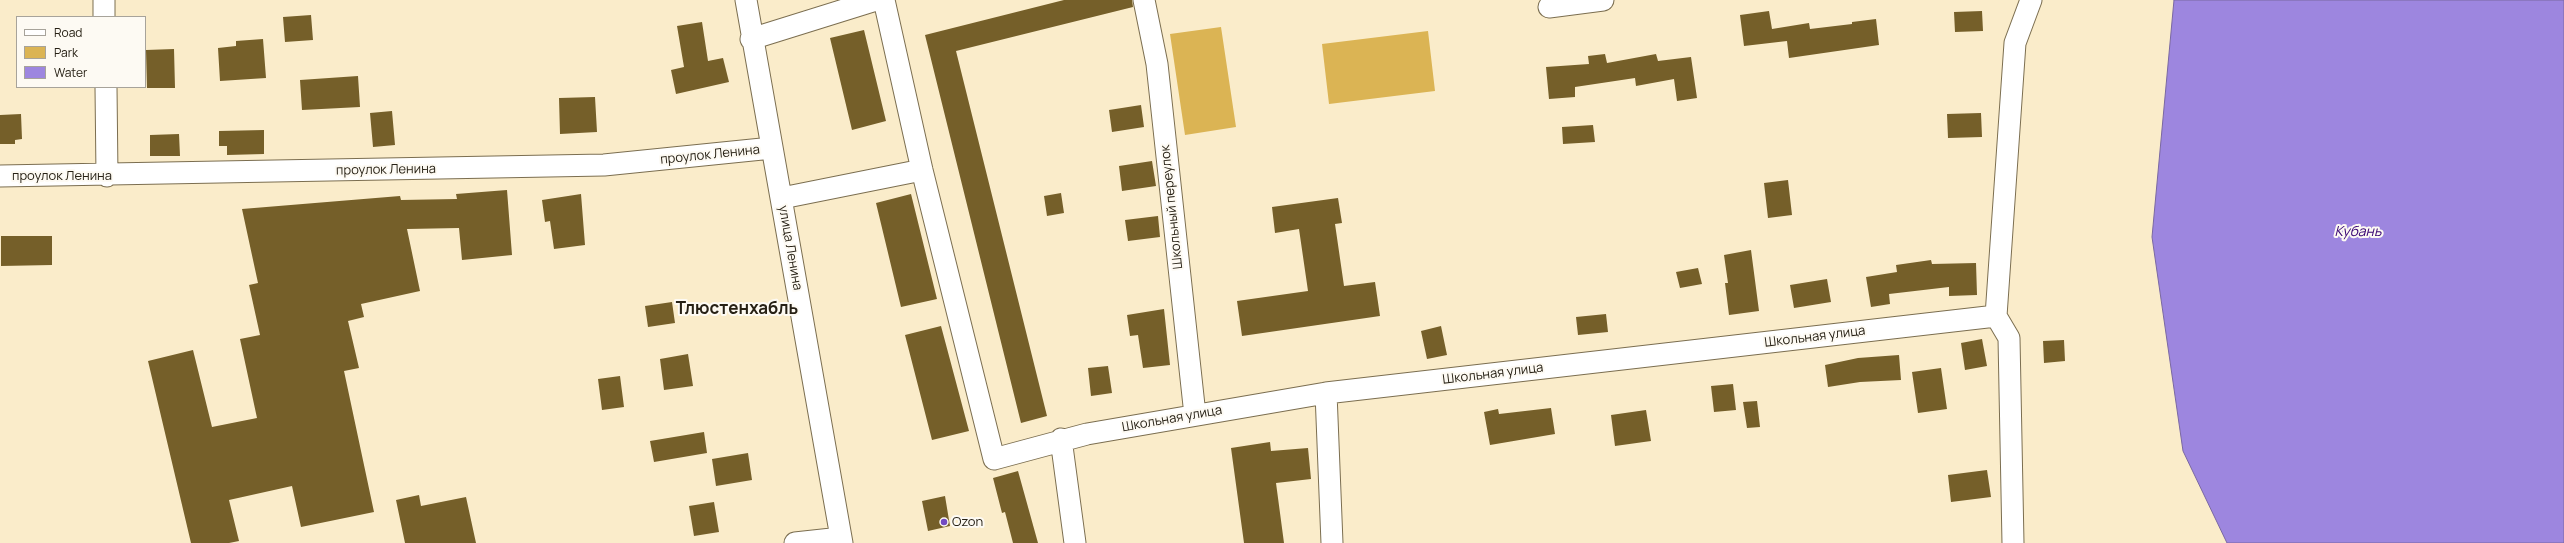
<!DOCTYPE html>
<meta charset="utf-8">
<style>
body{margin:0}
#map{position:relative;width:2564px;height:543px;overflow:hidden;background:#faecca;font-family:Manrope,sans-serif}
canvas{display:block}
.legend{position:absolute;left:16px;top:16px;width:130px;height:72px;box-sizing:border-box;background:#fdfaf3;border:1px solid #a7a39a;margin:0;padding:5px 7px;list-style:none;font-size:12px;color:#272115}
.legend li{display:flex;align-items:center;gap:8px;height:20px}
.legend b{width:20px;border:1px solid #a7a39a}
</style>
<div id="map">
<canvas width="2564" height="543"></canvas>
<ul class="legend">
<li><b style="height:5px;background:#fff"></b>Road</li>
<li><b style="height:11px;background:#dbb454"></b>Park</li>
<li><b style="height:11px;background:#9d86df"></b>Water</li>
</ul>
</div>
<script>
const g = document.querySelector('canvas').getContext('2d');
g.lineJoin = 'round';
function fillPath(path, color) { g.fillStyle = color; g.fill(path, 'evenodd'); }
const poly = rows => new Path2D(rows.map(r => 'M' + r).join(''));
function stroke(path, color, width, dash) { g.strokeStyle = color; g.lineWidth = width; g.lineCap = dash ? 'butt' : 'round'; g.setLineDash(dash || []); g.stroke(path); }
function drawText(font, color, halo, rows, align = 'center') {
  g.font = font + ' Manrope,sans-serif'; g.lineWidth = 4; g.setLineDash([]); g.textBaseline = 'middle'; g.strokeStyle = halo; g.fillStyle = color; for (const [text, x, y, turn = 0] of rows) {
    g.save(); g.translate(x, y); g.rotate((+turn || 0) * Math.PI / 180); g.textAlign = isNaN(turn) ? turn : align; if (halo) g.strokeText(text, 0, 0); g.fillText(text, 0, 0); g.restore();
  }
}
const green = poly([
 [1221,27,1236,127,1185,135,1170,34],
 [1428,31,1435,91,1329,104,1322,44]
]);
const water = poly([
 [2174,0,2564,0,2564,543,2227,543,2183,451,2152,237,2174,0]
]);
const building = poly([
 [1064,0,1132,0,1133,7,956,51,1047,416,1021,423,925,35],
 [1769,11,1772,29,1809,23,1810,29,1852,24,1852,22,1876,19,1879,45,1789,58,1787,41,1744,46,1740,15],
 [1982,11,1983,31,1955,32,1954,12],
 [311,15,313,40,285,42,283,17],
 [702,22,708,61,723,58,729,82,676,94,671,70,684,67,677,26],
 [864,30,886,121,852,130,830,38],
 [263,39,266,78,220,81,218,48,236,46,236,41],
 [174,49,175,88,147,88,146,50],
 [1605,54,1607,63,1656,54,1658,61,1691,57,1697,98,1677,101,1674,79,1636,86,1635,78,1575,87,1575,97,1549,99,1546,67,1589,64,1588,56],
 [358,76,360,107,302,110,300,80],
 [595,97,597,132,560,134,559,98],
 [1141,105,1144,127,1112,132,1109,110],
 [392,111,395,145,373,147,370,113],
 [1981,113,1982,137,1948,138,1947,114],
 [21,114,22,139,15,140,15,144,0,144,0,115],
 [1593,125,1595,142,1563,144,1562,127],
 [264,130,264,154,227,155,227,146,219,146,219,131],
 [179,134,180,156,150,156,150,135],
 [1152,161,1156,186,1122,191,1119,166],
 [1788,180,1792,215,1768,218,1764,183],
 [507,190,512,255,462,260,459,228,407,229,420,291,361,304,364,317,348,321,359,368,344,371,374,512,301,527,292,486,229,500,239,541,229,543,191,543,148,361,193,350,212,427,257,418,240,339,260,335,249,285,258,283,242,209,400,196,401,200,457,199,456,194],
 [1061,193,1064,213,1047,216,1044,196],
 [581,194,585,245,554,249,550,221,545,222,542,200],
 [911,194,937,299,901,307,876,203],
 [1338,198,1342,223,1335,224,1344,286,1375,282,1380,316,1242,336,1237,301,1308,291,1299,229,1275,233,1272,207],
 [1158,216,1160,237,1128,241,1125,220],
 [1,236,52,236,52,265,1,266],
 [1751,250,1759,311,1729,315,1725,283,1728,283,1724,255],
 [1931,260,1932,264,1976,263,1977,295,1949,296,1949,287,1889,294,1890,304,1871,307,1866,277,1897,272,1896,265],
 [1698,268,1702,284,1680,288,1676,272],
 [1827,279,1831,302,1794,308,1790,285],
 [672,302,675,323,648,327,645,306],
 [1164,309,1170,365,1143,368,1138,335,1130,336,1127,315],
 [1606,314,1608,332,1578,335,1576,317],
 [941,326,969,431,932,440,905,335],
 [1441,326,1447,355,1427,359,1421,331],
 [1982,339,1987,366,1965,370,1961,343],
 [2064,340,2065,361,2044,363,2043,341],
 [688,354,693,386,664,390,660,359],
 [1899,355,1901,380,1860,382,1828,387,1825,365,1858,358],
 [1108,366,1112,393,1091,396,1088,368],
 [1941,368,1947,409,1918,413,1912,372],
 [620,376,624,407,602,410,598,379],
 [1733,384,1736,410,1714,412,1711,386],
 [1757,401,1760,427,1747,428,1743,402],
 [1551,408,1555,434,1490,445,1484,412,1498,409,1499,414],
 [1646,410,1651,441,1615,446,1611,415],
 [704,432,707,453,654,462,650,441],
 [1270,442,1271,451,1308,448,1311,479,1276,483,1284,543,1244,543,1231,448],
 [748,453,752,480,716,486,712,459],
 [1987,470,1991,497,1951,502,1948,475],
 [1018,471,1038,543,1013,543,1005,512,1002,513,993,478],
 [419,495,421,506,466,497,476,543,405,543,396,500],
 [945,496,950,526,928,531,922,501],
 [714,502,719,532,694,536,689,506]
]);
const minor = poly([
 [104,0,104,17],
 [746,0,842,543],
 [884,0,922,170,994,459,1087,434,1326,393,1996,316],
 [1144,0,1157,64,1195,415],
 [1549,7,1603,0],
 [751,39,876,0],
 [106,87,107,176],
 [0,176,604,165,772,148],
 [782,198,922,170],
 [1326,393,1332,543],
 [1061,439,1075,543],
 [795,543,841,538],
 [2013,543,2009,338,1996,316,2015,43,2031,0]
]);
const markers = [
 [944,522,4,"#7149c2"]
];
const streetNames = [
 ["проулок Ленина",710,155,-6],
 ["проулок Ленина",386,170,-1],
 ["проулок Ленина",62,176],
 ["Школьный переулок",1172,207,-96],
 ["улица Ленина",790,248,80],
 ["Школьная улица",1815,337,-7],
 ["Школьная улица",1493,374,-7],
 ["Школьная улица",1172,419,-10]
];
const poiNames = [
 ["Ozon",952,522]
];
const waterNames = [
 ["Кубань",2358,232]
];
const districtNames = [
 ["Тлюстенхабль",737,309]
];
fillPath(green, '#dbb454');
fillPath(water, '#9d86df');
stroke(water, '#7a68a2', 1);
fillPath(building, '#755f29');
stroke(minor, '#7b6e50', 23);
stroke(minor, '#fff', 21);
for (const [x, y, r, color] of markers) { const dot = new Path2D(); dot.arc(x, y, r, 0, 2 * Math.PI); g.fillStyle = color; g.fill(dot); stroke(dot, '#fdfaf3', 1.5); }
drawText('13px', '#272115', '#fdfaf3', streetNames);
drawText('13px', '#272115', '#fdfaf3', poiNames, 'left');
drawText('italic 14px', '#360271', '#fdfaf3', waterNames);
drawText('bold 17px', '#272115', '#fdfaf3', districtNames);
</script>
